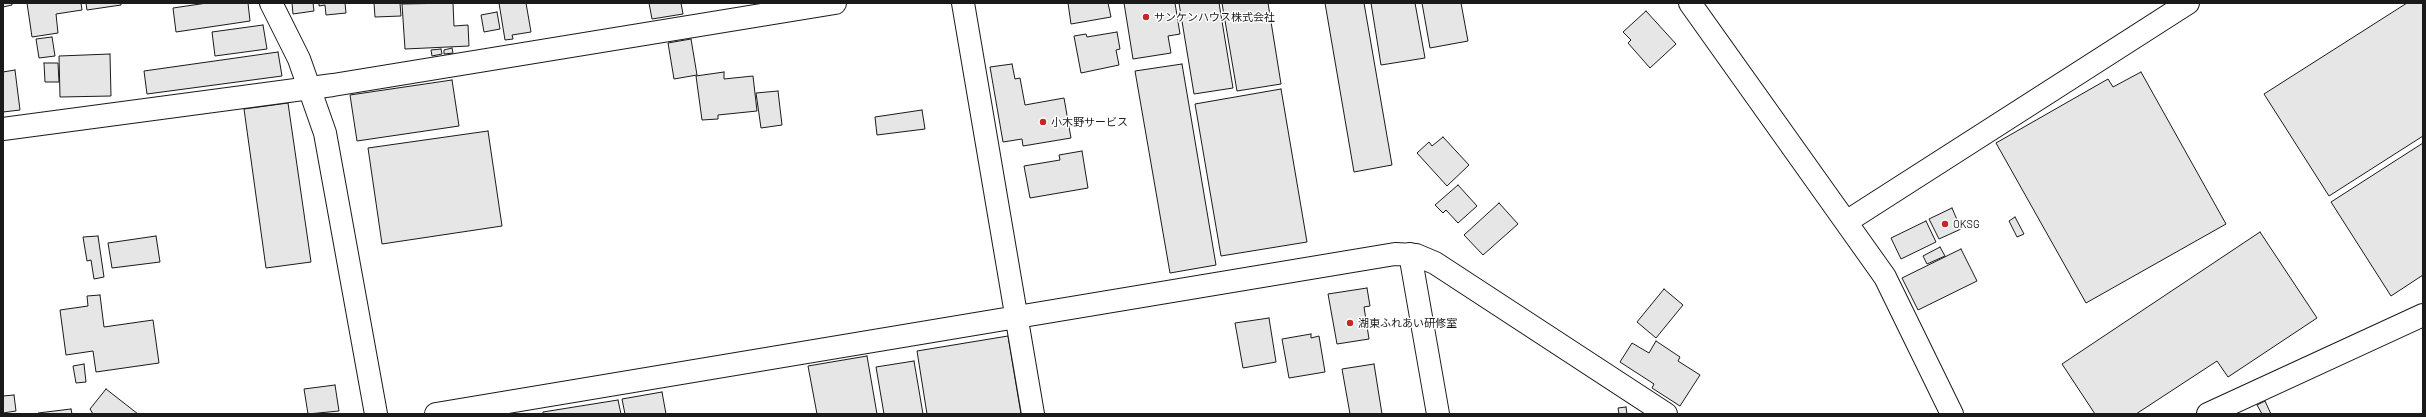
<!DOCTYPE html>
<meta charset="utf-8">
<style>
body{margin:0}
#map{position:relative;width:2426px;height:417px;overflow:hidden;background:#fff;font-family:Barlow,sans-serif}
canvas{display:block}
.frame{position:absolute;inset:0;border:4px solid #1a1a1a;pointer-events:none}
</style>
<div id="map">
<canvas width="2426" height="417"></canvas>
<div class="frame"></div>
</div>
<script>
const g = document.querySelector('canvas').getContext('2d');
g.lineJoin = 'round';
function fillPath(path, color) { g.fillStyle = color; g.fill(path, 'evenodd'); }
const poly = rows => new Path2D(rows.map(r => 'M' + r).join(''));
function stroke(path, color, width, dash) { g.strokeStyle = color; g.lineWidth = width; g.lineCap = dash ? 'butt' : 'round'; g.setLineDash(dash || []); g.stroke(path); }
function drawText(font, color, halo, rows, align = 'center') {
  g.font = font + ' Barlow,"Noto Sans JP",sans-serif'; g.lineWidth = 3; g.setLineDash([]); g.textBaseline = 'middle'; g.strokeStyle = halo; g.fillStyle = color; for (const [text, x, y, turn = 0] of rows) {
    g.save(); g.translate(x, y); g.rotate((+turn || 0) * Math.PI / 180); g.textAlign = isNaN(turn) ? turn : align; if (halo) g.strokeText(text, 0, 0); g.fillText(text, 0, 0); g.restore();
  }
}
const building = poly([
 [3,3,12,3,12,5,3,7,3,3],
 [27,3,81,3,82,10,56,14,58,33,32,37,27,3],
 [86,3,121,3,121,5,87,10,86,3],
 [207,3,248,3,250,21,176,32,173,8,207,3],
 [292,3,313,3,314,11,293,14,292,3],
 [319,3,345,3,346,13,326,15,325,5,319,6,319,3],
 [374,3,400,3,401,16,375,17,374,3],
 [453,3,454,26,468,25,469,46,405,49,402,4,453,3],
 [499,3,526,3,531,32,512,35,513,39,505,40,499,3],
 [649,3,681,3,683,14,652,19,649,3],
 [1068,3,1108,3,1111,17,1071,24,1068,3],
 [1124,3,1175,3,1180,34,1168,36,1171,53,1133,59,1124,3],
 [1179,3,1219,3,1233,88,1194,94,1179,3],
 [1222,3,1268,3,1281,84,1237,91,1222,3],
 [1325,3,1364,3,1392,165,1354,172,1325,3],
 [1371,3,1415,3,1425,58,1381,65,1371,3],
 [1422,3,1461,3,1468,41,1430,48,1422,3],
 [2407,3,2423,3,2423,136,2329,196,2264,94,2407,3],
 [1646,11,1676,44,1650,68,1628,43,1631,40,1623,32,1646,11],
 [497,12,500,29,484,32,481,15,497,12],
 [263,25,267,49,215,56,212,32,263,25],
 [1117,32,1120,49,1116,50,1119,65,1081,73,1074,36,1086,34,1087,37,1117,32],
 [52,37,55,56,39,58,36,39,52,37],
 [691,39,697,75,674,79,668,43,691,39],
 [452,48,453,53,444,54,444,50,452,48],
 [441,49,442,54,432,56,431,50,441,49],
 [278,52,282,76,147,94,144,71,278,52],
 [110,54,111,96,60,97,59,56,110,54],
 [44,63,58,63,59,82,45,82,44,63],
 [1012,64,1015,79,1020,78,1025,105,1064,98,1071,138,1023,146,1022,139,1003,142,990,67,1012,64],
 [1182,64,1216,265,1170,273,1135,71,1182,64],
 [15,70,20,110,3,112,3,72,15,70],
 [724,72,724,79,753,76,757,111,718,115,718,119,702,120,696,76,724,72],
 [2141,72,2226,224,2086,303,1996,143,2108,79,2113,87,2141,72],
 [452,80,459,126,357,141,350,95,452,80],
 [1281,89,1307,242,1221,256,1195,104,1281,89],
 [778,91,782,125,761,128,756,93,778,91],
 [288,103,311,262,266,268,244,109,288,103],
 [922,110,925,129,877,135,875,117,922,110],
 [488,131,502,226,382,244,368,148,488,131],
 [1443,137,1469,165,1447,186,1417,153,1429,142,1432,146,1443,137],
 [2423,143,2423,275,2391,296,2331,202,2423,143],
 [1082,151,1088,188,1030,198,1024,166,1060,160,1059,155,1082,151],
 [1458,185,1477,206,1458,223,1446,210,1443,213,1435,205,1458,185],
 [1499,203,1518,224,1483,255,1464,235,1499,203],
 [1952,208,1961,229,1939,239,1929,219,1952,208],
 [2015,217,2024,234,2017,237,2009,221,2015,217],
 [1926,221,1936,242,1901,259,1891,238,1926,221],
 [2260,232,2317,318,2228,377,2217,361,2136,414,2095,414,2062,364,2260,232],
 [98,236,104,277,94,279,91,260,87,261,83,237,98,236],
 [156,236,160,262,112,268,108,243,156,236],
 [1940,247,1945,256,1927,264,1923,256,1940,247],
 [1961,249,1977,281,1918,310,1902,278,1961,249],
 [1367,288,1370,306,1364,307,1369,339,1337,344,1328,294,1367,288],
 [1664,289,1683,305,1656,338,1637,322,1664,289],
 [100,295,104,327,153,320,159,363,96,372,93,351,66,355,60,310,88,306,87,296,100,295],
 [1269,318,1276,362,1243,368,1235,323,1269,318],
 [1311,334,1311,338,1319,336,1325,372,1289,378,1282,339,1311,334],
 [1008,336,1021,414,927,414,917,351,1008,336],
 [1656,341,1680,357,1678,361,1700,375,1680,406,1652,388,1654,384,1620,362,1632,343,1649,353,1656,341],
 [867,356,877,414,817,414,808,366,867,356],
 [914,361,923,414,884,414,876,367,914,361],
 [84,364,86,382,76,383,73,366,84,364],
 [1374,364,1382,414,1350,414,1342,369,1374,364],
 [335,385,339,411,308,414,304,389,335,385],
 [106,389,138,414,93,414,90,409,106,389],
 [662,392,666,414,625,414,622,399,662,392],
 [14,395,16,411,3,413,3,396,14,395],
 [618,400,621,414,543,414,543,412,618,400],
 [2265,401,2271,414,2262,414,2257,405,2265,401],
 [1626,407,1627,414,1619,414,1618,408,1626,407],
 [71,409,72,414,38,414,38,413,71,409]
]);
const street = poly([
 [963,3,1033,414],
 [1690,3,1885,277,1952,414],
 [3,129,333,85,835,3],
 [1846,222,2188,3],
 [1410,254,1438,414],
 [436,414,1017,317],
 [2208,414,2423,315]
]);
const secondary = poly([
 [271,3,299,59,325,133,376,414],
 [1017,317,1395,254,1416,255,1435,263,1666,414]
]);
const markers = [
 [1146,17,4,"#c62828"],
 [1043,122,4,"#c62828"],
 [1945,224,4,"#c62828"],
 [1350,323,4,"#c62828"]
];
const poiNames = [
 ["サンケンハウス株式会社",1154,17],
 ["小木野サービス",1051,122],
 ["OKSG",1953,224],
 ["湖東ふれあい研修室",1358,323]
];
fillPath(building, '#e6e6e6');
stroke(building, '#1a1a1a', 1);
stroke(street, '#1a1a1a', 24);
stroke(secondary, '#1a1a1a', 24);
stroke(street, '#fff', 22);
stroke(secondary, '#fff', 22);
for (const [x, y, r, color] of markers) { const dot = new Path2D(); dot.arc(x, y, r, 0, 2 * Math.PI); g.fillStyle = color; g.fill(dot); stroke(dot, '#fff', 1.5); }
drawText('11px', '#1a1a1a', '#fff', poiNames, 'left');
</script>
